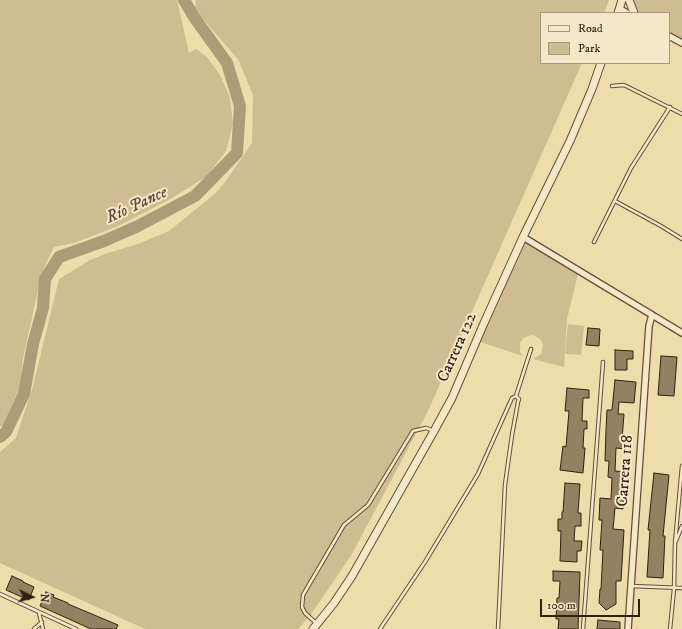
<!DOCTYPE html>
<meta charset="utf-8">
<style>
body{margin:0}
#map{position:relative;width:682px;height:629px;overflow:hidden;background:#efdcab;font-family:"IM FELL DW Pica",serif}
canvas{display:block}
.legend{position:absolute;left:540px;top:12px;width:130px;height:52px;box-sizing:border-box;background:#f5e8c8;border:1px solid #a8977f;margin:0;padding:5px 7px;list-style:none;font-size:12px;color:#341e11}
.legend li{display:flex;align-items:center;gap:8px;height:20px}
.legend b{width:20px;border:1px solid #a8977f}
.north{position:absolute;left:12px;top:577px;width:40px;height:40px;-webkit-text-stroke:3px #f5e8c8;paint-order:stroke;rotate:95deg;font-size:11px;font-weight:700;line-height:16px;text-align:center;color:#341e11}
.north::after{content:'';display:block;margin:auto;width:14px;height:18px;background:#341e11;clip-path:polygon(50% 0,100% 100%,50% 72%,0 100%)}
.scale{position:absolute;left:540px;top:599px;width:100px;height:18px;box-sizing:border-box;border:2px solid #341e11;border-top:0;padding-left:5px;font-size:12px;line-height:14px;white-space:nowrap;color:#341e11;-webkit-text-stroke:3px #f5e8c8;paint-order:stroke}
</style>
<div id="map">
<canvas width="682" height="629"></canvas>
<ul class="legend">
<li><b style="height:5px;background:#f5e8c8"></b>Road</li>
<li><b style="height:11px;background:#cfbc91"></b>Park</li>
</ul>
<div class="north">N</div>
<div class="scale">100 m</div>
</div>
<script>
const g = document.querySelector('canvas').getContext('2d');
g.lineJoin = 'round';
function fillPath(path, color) { g.fillStyle = color; g.fill(path, 'evenodd'); }
const poly = rows => new Path2D(rows.map(r => 'M' + r).join(''));
function stroke(path, color, width, dash) { g.strokeStyle = color; g.lineWidth = width; g.lineCap = dash ? 'butt' : 'round'; g.setLineDash(dash || []); g.stroke(path); }
function drawText(font, color, halo, rows, align = 'center') {
  g.font = font + ' "IM FELL DW Pica",serif'; g.lineWidth = 4; g.setLineDash([]); g.textBaseline = 'middle'; g.strokeStyle = halo; g.fillStyle = color; for (const [text, x, y, turn = 0] of rows) {
    g.save(); g.translate(x, y); g.rotate((+turn || 0) * Math.PI / 180); g.textAlign = isNaN(turn) ? turn : align; if (halo) g.strokeText(text, 0, 0); g.fillText(text, 0, 0); g.restore();
  }
}
const green = poly([
 [0,0,177,0,189,53,196,49,207,57,220,75,230,98,233,124,226,151,207,176,174,197,116,227,74,243,54,247,42,272,23,358,20,387,3,425,0,427],
 [196,0,609,0,604,13,541,13,541,63,582,63,428,411,352,554,310,616,298,629,145,629,0,563,0,452,16,438,33,386,59,279,90,260,108,253,138,244,169,231,217,192,228,178,252,143,253,95,238,59,195,10],
 [629,0,682,0,682,43,669,36,669,13,634,13],
 [523,237,579,270,567,319,564,367,533,359,541,354,543,345,541,340,537,337,532,335,528,336,523,338,520,343,520,352,523,356,477,341],
 [568,324,584,326,581,355,565,354]
]);
const river = poly([
 [0,437,6,432,24,394,33,344,43,308,45,279,59,257,104,241,138,226,195,196,237,153,240,106,227,63,194,17,184,0]
]);
const building = poly([
 [588,328,600,329,599,346,586,345,588,328],
 [615,350,633,351,633,359,627,359,627,370,615,370,615,350],
 [661,356,677,357,674,396,658,395,661,356],
 [615,380,636,382,634,403,619,402,618,414,624,414,622,440,627,441,626,449,616,448,615,471,628,472,627,493,625,493,623,509,615,508,613,529,624,530,621,581,616,581,616,604,606,610,599,603,600,589,601,589,603,550,600,550,602,520,599,520,600,498,611,499,612,478,608,477,609,461,605,461,606,430,607,410,612,410,615,380],
 [567,388,589,390,589,398,583,398,582,421,587,421,587,429,584,429,583,448,585,448,583,473,560,470,563,446,566,447,569,411,565,411,567,388],
 [654,473,669,475,663,536,665,536,663,578,647,577,650,530,648,530,654,473],
 [565,483,580,484,578,513,581,513,581,526,575,526,574,541,582,541,581,551,577,551,577,562,560,561,561,531,558,531,558,519,562,519,562,512,563,512,565,483],
 [553,571,580,572,578,629,558,629,559,619,556,619,557,598,559,598,560,581,553,581,553,571],
 [12,576,23,581,23,582,34,587,29,600,6,590,12,576],
 [46,592,54,595,53,597,68,603,68,604,118,625,116,629,91,629,40,606,46,592],
 [598,620,620,622,620,629,597,629,598,620]
]);
const service = poly([
 [612,86,624,85,682,114],
 [615,201,661,226,682,239],
 [594,242,631,168,670,107],
 [676,541,682,526],
 [631,586,682,588],
 [0,594,76,629],
 [39,613,43,629],
 [316,623,305,613,302,607,303,595,344,525,368,505,413,431,426,428,434,431],
 [34,629,42,622],
 [380,629,425,562,478,474,512,398,516,396],
 [498,629,505,485,512,435,518,402,519,399,516,396,531,349],
 [583,629,603,362],
 [670,629,674,589,675,543,682,466]
]);
const minor = poly([
 [620,9,627,13],
 [669,36,682,43],
 [523,237,682,333],
 [628,629,649,326,652,315]
]);
const tertiary = poly([
 [629,0,634,13],
 [618,13,622,0],
 [313,629,334,603,352,576,434,431,452,398,484,323,523,237,570,141,592,89,601,63]
]);
const streetNames = [
 ["Carrera 122",458,348,-66],
 ["Carrera 118",626,471,-86]
];
const waterNames = [
 ["Río Pance",137,206,-25]
];
fillPath(green, '#cfbc91');
stroke(river, '#af9b77', 12);
fillPath(building, '#958161');
stroke(building, '#341e11', 1);
stroke(service, '#634e38', 4.5);
stroke(minor, '#634e38', 8);
stroke(tertiary, '#634e38', 9);
stroke(service, '#f5e8c8', 2.5);
stroke(minor, '#f5e8c8', 5.5);
stroke(tertiary, '#f5e8c8', 7);
drawText('16px', '#341e11', '#f5e8c8', streetNames);
drawText('italic 17px', '#5f4a35', '#f5e8c8', waterNames);
</script>
